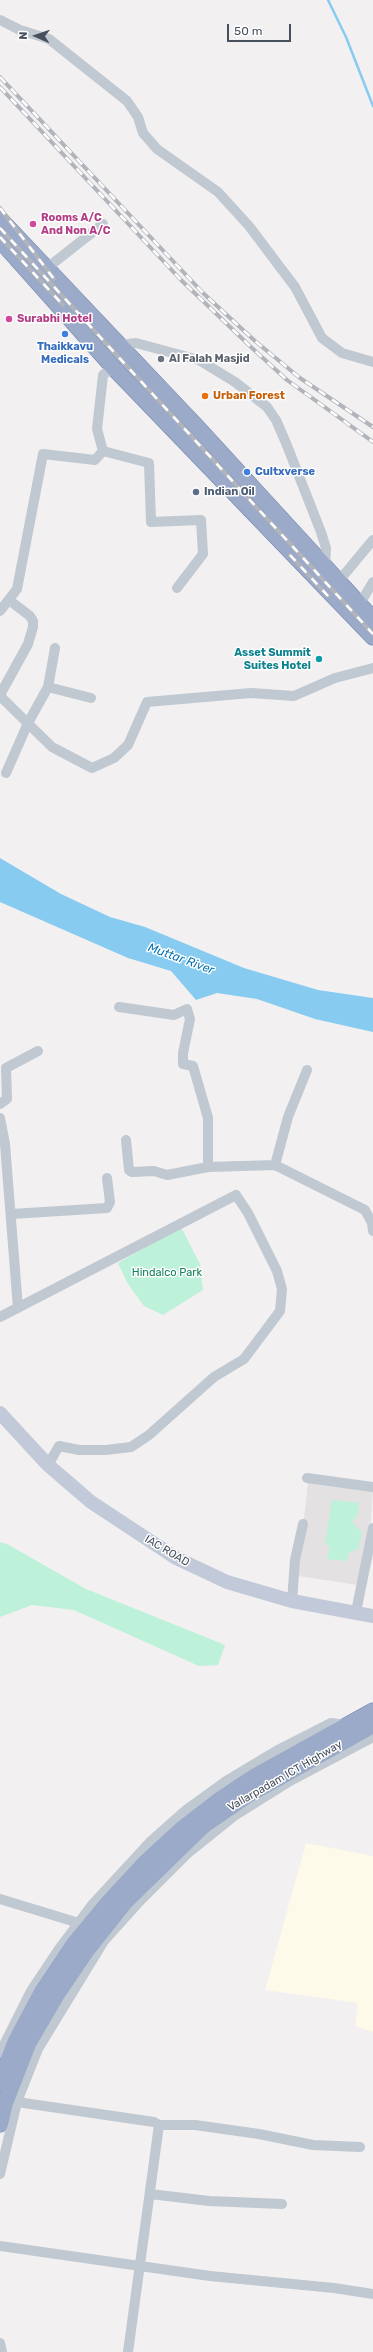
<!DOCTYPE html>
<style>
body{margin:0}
#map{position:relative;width:373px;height:2352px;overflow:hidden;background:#f2f0f0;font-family:Rubik,sans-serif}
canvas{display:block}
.north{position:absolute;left:16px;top:16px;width:40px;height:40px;-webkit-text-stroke:3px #fff;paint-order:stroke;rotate:272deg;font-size:11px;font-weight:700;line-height:16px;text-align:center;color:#47505e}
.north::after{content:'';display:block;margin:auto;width:14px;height:18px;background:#47505e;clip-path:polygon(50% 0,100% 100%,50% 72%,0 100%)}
.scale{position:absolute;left:227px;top:24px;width:64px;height:18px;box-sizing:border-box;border:2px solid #47505e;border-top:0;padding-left:5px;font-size:12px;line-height:14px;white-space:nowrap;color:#47505e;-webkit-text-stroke:3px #fff;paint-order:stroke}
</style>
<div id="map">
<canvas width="373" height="2352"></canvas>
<div class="north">N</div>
<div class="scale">50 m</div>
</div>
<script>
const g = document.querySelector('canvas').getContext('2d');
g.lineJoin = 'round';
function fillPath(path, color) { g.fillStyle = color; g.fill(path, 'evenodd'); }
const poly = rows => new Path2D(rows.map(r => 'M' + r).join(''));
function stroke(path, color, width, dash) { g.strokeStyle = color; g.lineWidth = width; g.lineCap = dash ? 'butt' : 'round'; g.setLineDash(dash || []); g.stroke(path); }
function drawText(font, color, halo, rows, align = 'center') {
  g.font = font + ' Rubik,sans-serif'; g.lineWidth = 3; g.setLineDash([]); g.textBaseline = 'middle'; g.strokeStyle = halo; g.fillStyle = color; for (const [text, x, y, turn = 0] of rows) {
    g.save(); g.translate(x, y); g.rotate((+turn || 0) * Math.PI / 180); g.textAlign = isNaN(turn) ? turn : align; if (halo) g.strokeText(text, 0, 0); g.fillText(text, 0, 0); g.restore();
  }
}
const commercial = poly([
 [306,1843,373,1856,373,2032,355,2026,358,2003,265,1990]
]);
const education = poly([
 [308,1482,373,1491,370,1529,358,1585,298,1576]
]);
const green = poly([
 [181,1227,200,1264,203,1290,163,1315,144,1306,128,1284,118,1263],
 [332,1500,359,1503,358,1514,352,1522,362,1532,358,1549,349,1552,347,1561,327,1559,330,1546,325,1544],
 [0,1542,7,1544,86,1589,225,1645,218,1665,199,1666,74,1610,32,1605,0,1617]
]);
const water = poly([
 [0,858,61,894,110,917,145,927,244,968,318,990,373,998,373,1032,315,1019,257,999,217,993,196,1000,171,971,128,958,0,902]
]);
const stream = poly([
 [328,0,346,37,373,106]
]);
const minor = poly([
 [0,20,20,30,49,39,127,101,138,117,143,133,157,149,218,192,249,226,295,287,322,338,342,353,373,362],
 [47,268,103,224],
 [120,345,136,343,199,360,235,382,267,407,276,420,286,443,321,532,326,548,325,568],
 [103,451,149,463,151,522,201,520,203,554,177,588],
 [338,582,373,540],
 [359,605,373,582],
 [0,611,17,589,43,454,95,460,103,451,97,429,103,375,113,367],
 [48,687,91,698],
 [0,695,28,644,33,627,33,621,30,616,9,600],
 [0,696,52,747,92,768,114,758,128,745,147,702,251,693,294,696,335,678,373,668],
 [6,773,28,723,48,687,55,648],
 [119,1007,174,1015,187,1009,190,1019,183,1053,183,1064,193,1066,208,1118,208,1167],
 [0,1104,7,1099,6,1068,38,1051],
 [0,1118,5,1144,18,1308],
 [126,1140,129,1170,132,1172,154,1171,167,1175,208,1167,275,1165,365,1210,372,1223,373,1231],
 [275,1165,288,1117,307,1070],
 [12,1214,107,1208,110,1202,107,1178],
 [0,1317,236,1195,248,1213,277,1271,282,1289,280,1311,244,1359,214,1377,149,1435,131,1447,106,1450,79,1450,59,1446,48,1465],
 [307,1478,373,1487],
 [292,1601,295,1560,303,1524],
 [356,1612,373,1528],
 [0,1899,79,1923],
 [0,2053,31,1991,59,1949,92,1905,151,1841,186,1810,226,1781,276,1751,331,1723,347,1725],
 [17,2102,154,2122,159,2125,195,2125,259,2134,313,2145,360,2147],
 [0,2174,17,2102,38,2049,104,1941,141,1900,188,1853,234,1816,290,1781,373,1737],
 [150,2194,209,2201,282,2204],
 [0,2246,210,2276,334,2288,373,2294],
 [0,2343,2,2352],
 [128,2352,159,2125]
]);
const secondary = poly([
 [0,1413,48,1465,91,1502,176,1558,227,1582,292,1601,373,1616]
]);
const trunk = poly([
 [0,219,198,428,373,619],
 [0,240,113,367,373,637],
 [0,2082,16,2041,42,1992,74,1944,107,1904,145,1863,183,1828,218,1801,254,1777,373,1711],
 [0,2124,5,2103,28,2044,57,1994,87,1950,125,1902,203,1826,248,1795,373,1725]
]);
const rail = poly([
 [0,77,203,293,255,341,300,378,373,427],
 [0,87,181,280,252,348,287,380,373,442],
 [0,208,54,279],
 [0,228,373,634],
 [0,237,63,305],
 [290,555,328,596]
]);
const markers = [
 [33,224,4,"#d1479c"],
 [9,319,4,"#d1479c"],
 [65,334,4,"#3f7fe0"],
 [161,359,4,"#6b7280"],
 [205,396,4,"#e8710a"],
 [247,472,4,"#3f7fe0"],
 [196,492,4,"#5c6f8a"],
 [319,659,4,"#0f9aa8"]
];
const hotelNames = [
 ["Rooms A/C",41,218],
 ["And Non A/C",41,231],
 ["Surabhi Hotel",17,319]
];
const shopNames = [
 ["Thaikkavu",65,347],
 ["Medicals",65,360],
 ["Cultxverse",255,472,"left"]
];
const worshipNames = [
 ["Al Falah Masjid",169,359]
];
const foodNames = [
 ["Urban Forest",213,396]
];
const serviceNames = [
 ["Indian Oil",204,492]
];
const cultureNames = [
 ["Asset Summit",311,653],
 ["Suites Hotel",311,666]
];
const parkNames = [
 ["Hindalco Park",167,1273]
];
const streetNames = [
 ["IAC ROAD",167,1551,31],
 ["Vallarpadam ICT Highway",285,1776,-30]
];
const waterNames = [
 ["Muttar River",181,959,20]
];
fillPath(commercial, '#fdfae9');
fillPath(education, '#e3e1e2');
fillPath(green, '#bdf1d9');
fillPath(water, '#88cbf0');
stroke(stream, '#88cbf0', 2.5);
stroke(trunk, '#7185ad', 17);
stroke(minor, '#c0c8d2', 10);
stroke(secondary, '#c2cad9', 14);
stroke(trunk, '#9aaac8', 16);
stroke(rail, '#b2b4bb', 4);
stroke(rail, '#fff', 2.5, [8]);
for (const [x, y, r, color] of markers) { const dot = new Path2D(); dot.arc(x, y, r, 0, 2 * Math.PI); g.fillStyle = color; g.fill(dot); stroke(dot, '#fff', 1.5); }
drawText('bold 11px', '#b23c85', '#fff', hotelNames, 'left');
drawText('bold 11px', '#366cbe', '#fff', shopNames);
drawText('bold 11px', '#5b616d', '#fff', worshipNames, 'left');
drawText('bold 11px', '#c56008', '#fff', foodNames, 'left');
drawText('bold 11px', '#4e5e75', '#fff', serviceNames, 'left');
drawText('bold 11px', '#0d838f', '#fff', cultureNames, 'right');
drawText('11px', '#13845c', '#fff', parkNames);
drawText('11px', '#47505e', '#fff', streetNames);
drawText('italic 12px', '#0675b3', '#fff', waterNames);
</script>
